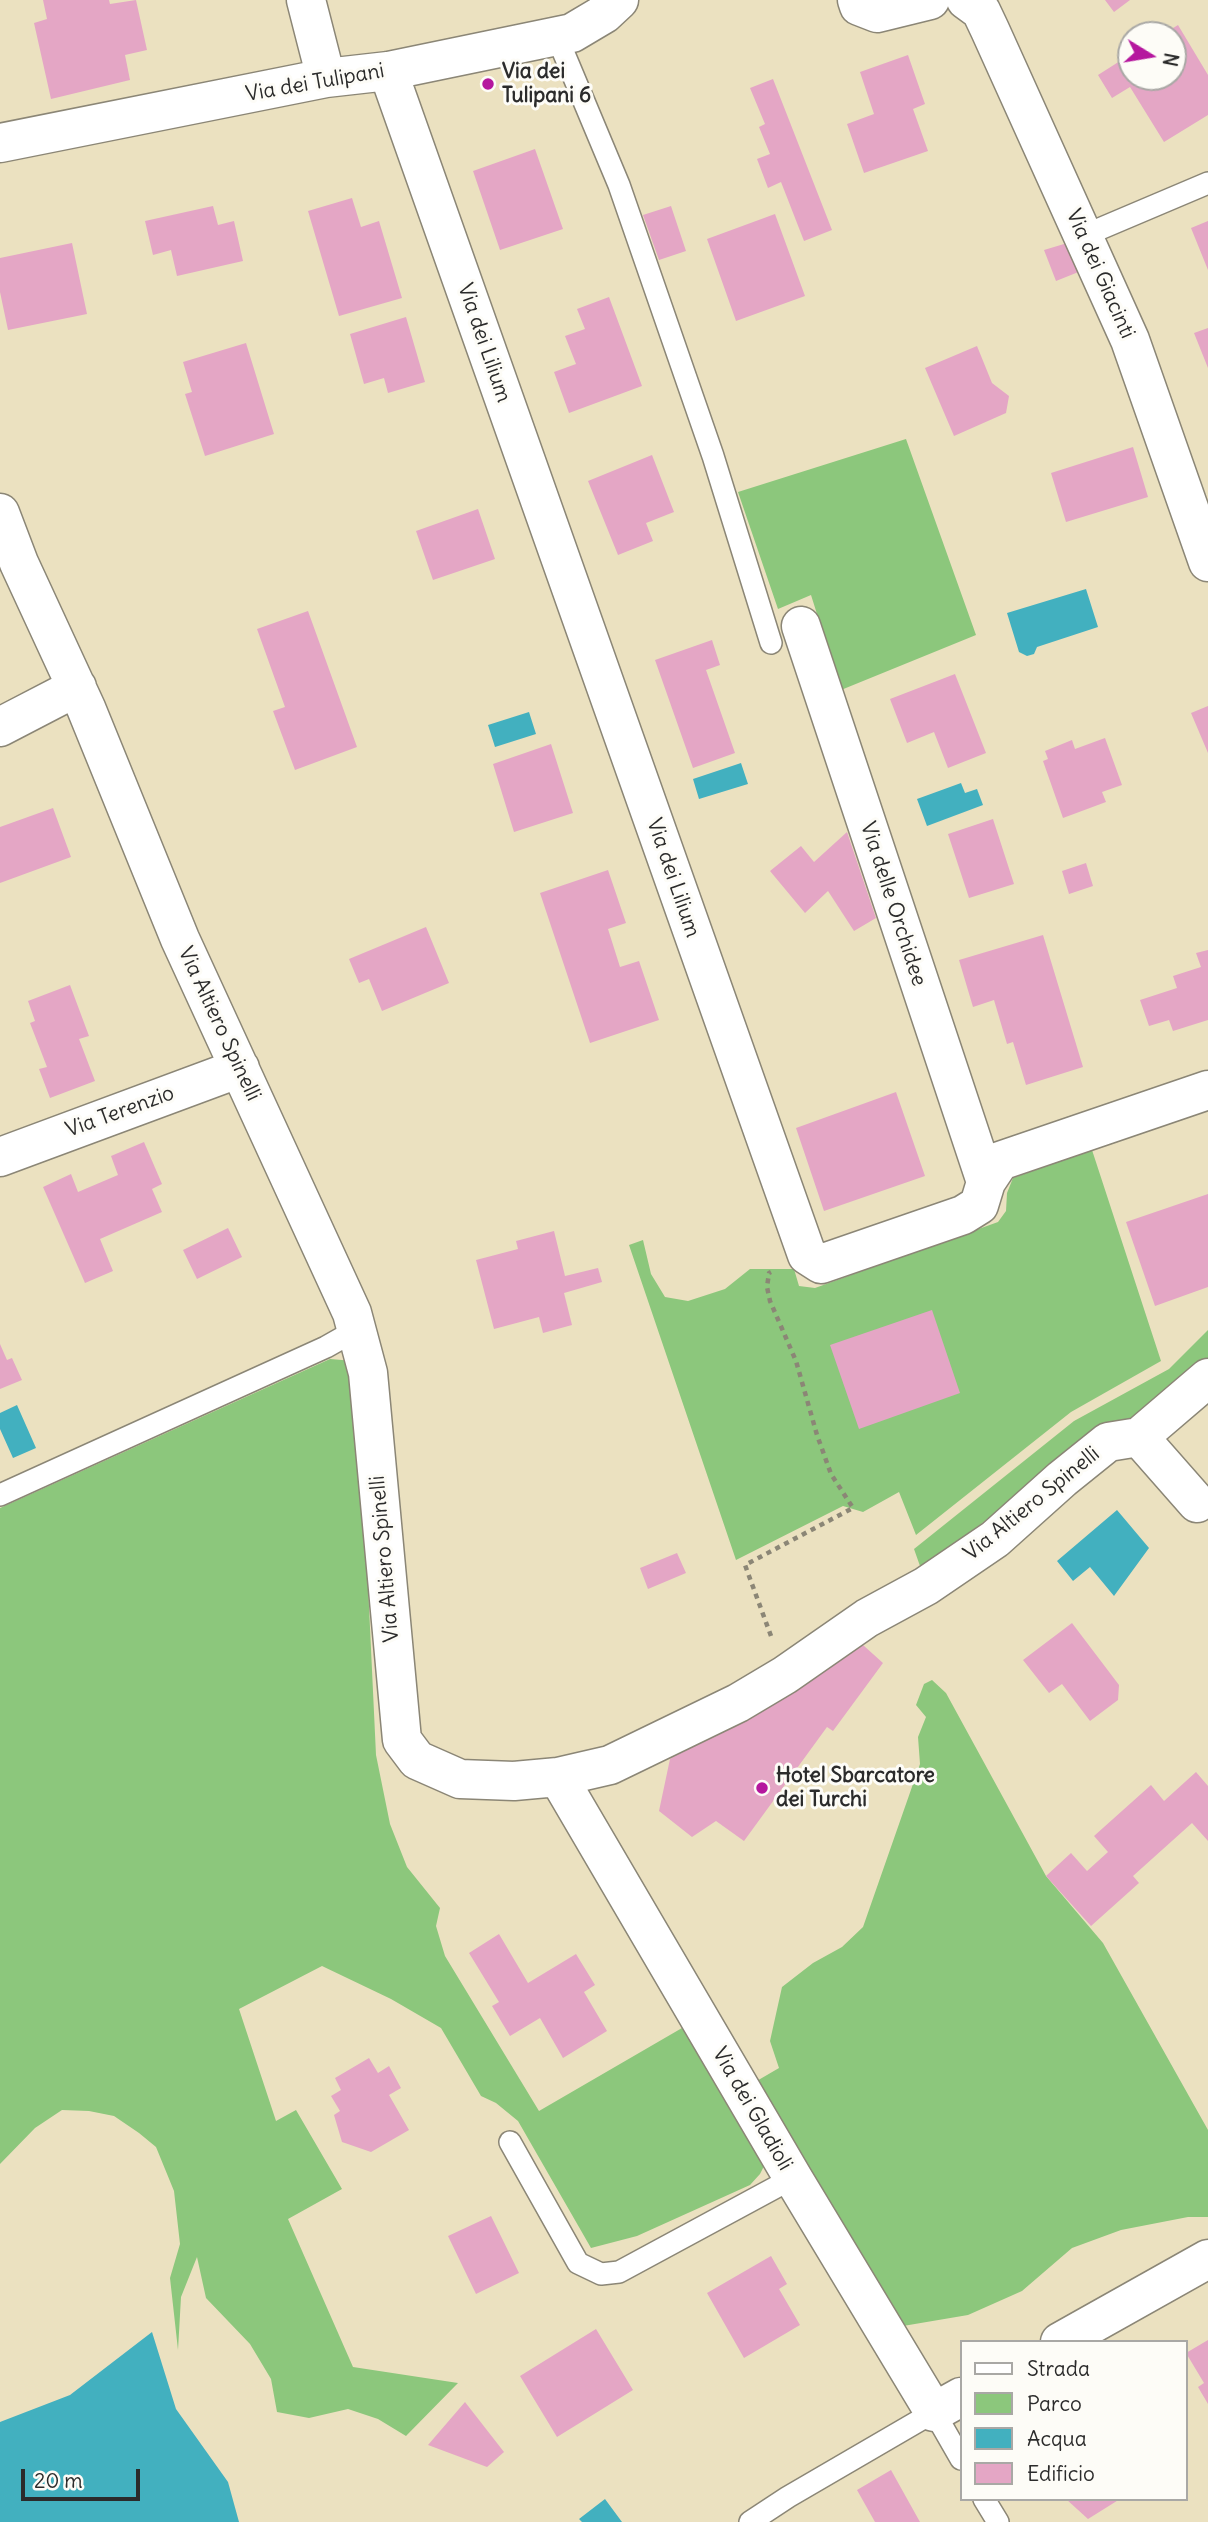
<!DOCTYPE html>
<style>
body{margin:0}
#map{position:relative;width:1208px;height:2522px;overflow:hidden;background:#ebe1c0;font-family:Delius,sans-serif}
canvas{display:block}
.legend{position:absolute;left:960px;top:2340px;width:228px;height:161px;box-sizing:border-box;background:#fdfcf7;border:2px solid #a9a8a5;margin:0;padding:9px 12px;list-style:none;font-size:21px;color:#2b2b2b}
.legend li{display:flex;align-items:center;gap:14px;height:35px}
.legend b{width:35px;border:2px solid #a9a8a5}
.north{position:absolute;left:1117px;top:21px;width:70px;height:70px;box-sizing:border-box;background:#fdfcf7;border:2px solid #a9a8a5;border-radius:50%;rotate:101deg;font-size:19px;font-weight:700;line-height:28px;text-align:center;color:#2b2b2b}
.north::after{content:'';display:block;margin:auto;width:24px;height:32px;background:#b5179e;clip-path:polygon(50% 0,100% 100%,50% 72%,0 100%)}
.scale{position:absolute;left:21px;top:2469px;width:119px;height:32px;box-sizing:border-box;border:4px solid #2b2b2b;border-top:0;padding-left:9px;font-size:21px;line-height:24px;white-space:nowrap;color:#2b2b2b;-webkit-text-stroke:5px #fdfcf7;paint-order:stroke}
</style>
<div id="map">
<canvas width="1208" height="2522"></canvas>
<ul class="legend">
<li><b style="height:9px;background:#fff"></b>Strada</li>
<li><b style="height:19px;background:#8cc77c"></b>Parco</li>
<li><b style="height:19px;background:#42b0bf"></b>Acqua</li>
<li><b style="height:19px;background:#e4a6c5"></b>Edificio</li>
</ul>
<div class="north">N</div>
<div class="scale">20 m</div>
</div>
<script>
const g = document.querySelector('canvas').getContext('2d');
g.lineJoin = 'round';
function fillPath(path, color) { g.fillStyle = color; g.fill(path, 'evenodd'); }
const poly = rows => new Path2D(rows.map(r => 'M' + r).join(''));
function stroke(path, color, width, dash) { g.strokeStyle = color; g.lineWidth = width; g.lineCap = dash ? 'butt' : 'round'; g.setLineDash(dash || []); g.stroke(path); }
function drawText(font, color, halo, rows, align = 'center') {
  g.font = font + ' Delius,sans-serif'; g.lineWidth = 6; g.setLineDash([]); g.textBaseline = 'middle'; g.strokeStyle = halo; g.fillStyle = color; for (const [text, x, y, turn = 0] of rows) {
    g.save(); g.translate(x, y); g.rotate((+turn || 0) * Math.PI / 180); g.textAlign = isNaN(turn) ? turn : align; if (halo) g.strokeText(text, 0, 0); g.fillText(text, 0, 0); g.restore();
  }
}
const green = poly([
 [906,439,976,635,841,690,811,595,778,609,738,492],
 [1092,1150,1161,1361,1071,1412,916,1535,899,1492,863,1512,843,1506,736,1560,629,1245,643,1240,651,1274,665,1297,688,1301,725,1289,750,1269,794,1269,799,1286,815,1288,998,1222,1006,1211,1007,1193,1013,1178],
 [1208,1330,1208,1359,1139,1417,1063,1461,942,1554,920,1566,914,1549,1074,1421,1169,1369],
 [330,1359,354,1361,363,1479,376,1755,390,1824,407,1867,440,1908,436,1926,445,1956,539,2111,682,2028,766,2162,760,2174,750,2185,637,2236,591,2248,518,2121,496,2103,481,2096,441,2028,391,1999,322,1966,239,2009,276,2121,296,2110,342,2189,288,2219,353,2367,458,2383,406,2436,378,2419,348,2409,309,2418,277,2412,271,2379,250,2344,206,2298,197,2257,181,2297,178,2350,170,2278,180,2244,174,2191,156,2147,139,2133,114,2116,89,2111,62,2110,35,2128,0,2164,0,1508],
 [932,1680,946,1693,1046,1876,1103,1943,1208,2130,1208,2217,1188,2217,1121,2230,1072,2248,1022,2291,968,2315,903,2326,755,2082,779,2068,770,2041,782,1987,813,1963,842,1947,863,1927,920,1764,918,1737,926,1717,916,1705,924,1684]
]);
const water = poly([
 [1086,589,1098,627,1037,647,1034,654,1027,656,1019,652,1007,613],
 [529,712,536,734,495,747,488,725],
 [741,763,748,784,699,799,693,779],
 [961,783,965,793,977,789,983,805,927,826,917,799],
 [17,1405,36,1448,13,1458,0,1429,0,1413],
 [1117,1510,1149,1548,1114,1596,1090,1567,1073,1581,1057,1561],
 [152,2332,176,2409,228,2482,239,2522,0,2522,0,2422,70,2395],
 [605,2499,622,2522,582,2522,579,2519]
]);
const building = poly([
 [43,0,109,0,110,4,136,0,147,50,125,55,130,80,51,99,34,23,47,19],
 [1105,0,1130,0,1114,12],
 [1178,25,1208,75,1208,115,1164,142,1130,87,1112,98,1098,75,1131,54,1131,77,1173,77,1173,35,1162,35],
 [908,55,925,104,913,109,928,151,864,173,847,124,874,114,860,72],
 [773,79,832,230,804,241,781,182,768,188,757,159,770,154,759,127,765,124,750,88],
 [535,149,563,229,500,250,473,171],
 [352,198,361,227,379,221,402,298,339,316,308,211],
 [213,206,218,225,234,221,243,261,177,276,171,250,153,255,145,221],
 [671,206,686,251,659,260,643,215],
 [775,214,805,296,736,321,707,239],
 [1208,221,1208,270,1191,228],
 [1074,241,1086,269,1056,281,1044,250],
 [72,243,87,314,8,330,0,292,0,258],
 [609,297,642,386,569,413,554,372,576,364,565,336,585,329,577,309],
 [406,317,425,382,388,393,384,378,364,384,350,334],
 [1208,328,1208,368,1194,333],
 [246,343,274,434,205,456,185,394,192,392,183,362],
 [977,346,992,383,1009,396,1006,413,954,436,925,368],
 [1133,447,1148,497,1066,522,1051,473],
 [652,455,674,512,646,523,653,541,618,555,588,481],
 [478,509,495,559,433,580,416,531],
 [308,611,357,747,295,770,273,711,285,707,257,629],
 [712,640,720,665,706,670,735,753,693,768,655,660],
 [955,674,986,753,948,768,934,732,907,743,890,699],
 [1208,706,1208,753,1191,713],
 [1105,738,1122,785,1102,792,1106,802,1063,818,1043,761,1048,759,1045,751,1072,740,1075,749],
 [551,744,573,813,514,832,493,764],
 [53,808,71,857,0,883,0,827],
 [993,819,1014,884,969,898,948,834],
 [847,832,876,918,854,931,828,891,805,913,770,871,801,846,814,862],
 [1086,863,1093,886,1069,894,1062,871],
 [608,870,626,923,608,929,620,967,639,961,659,1020,590,1043,540,893],
 [426,927,449,983,382,1011,369,979,359,983,349,959],
 [1043,935,1083,1067,1026,1085,1013,1042,1007,1044,994,1000,973,1007,959,960],
 [1208,950,1208,1020,1173,1031,1169,1020,1149,1026,1140,1000,1177,988,1173,976,1201,967,1196,953],
 [70,985,89,1036,79,1039,95,1081,50,1098,39,1069,47,1067,30,1023,35,1021,28,1001],
 [896,1092,925,1176,824,1211,796,1128],
 [144,1142,162,1184,152,1189,162,1212,100,1239,113,1271,85,1283,43,1187,71,1174,78,1192,118,1175,111,1156],
 [1208,1194,1208,1287,1155,1306,1126,1222],
 [228,1228,242,1257,197,1279,183,1250],
 [554,1231,565,1276,598,1268,602,1282,564,1293,572,1325,543,1333,539,1317,494,1329,476,1260,518,1249,516,1241],
 [932,1310,960,1393,859,1429,830,1345],
 [0,1344,7,1360,12,1358,22,1380,0,1389],
 [677,1553,686,1573,648,1589,640,1568],
 [1072,1623,1119,1685,1118,1700,1090,1721,1062,1684,1049,1693,1023,1660],
 [863,1645,883,1663,833,1731,827,1727,744,1841,716,1821,692,1837,659,1811,670,1759,841,1653,846,1657],
 [1196,1772,1208,1786,1208,1841,1192,1823,1133,1876,1139,1883,1091,1926,1046,1876,1071,1853,1087,1871,1108,1852,1094,1836,1151,1785,1164,1801],
 [499,1934,528,1983,576,1954,595,1985,584,1992,607,2031,563,2058,540,2018,510,2036,492,2006,499,2002,469,1953],
 [369,2058,378,2073,389,2066,401,2088,389,2095,409,2130,371,2152,342,2142,334,2115,340,2111,331,2096,341,2090,335,2078],
 [491,2216,519,2273,476,2294,448,2236],
 [771,2256,787,2284,779,2289,800,2325,744,2358,707,2293],
 [596,2329,633,2390,557,2437,520,2376],
 [1208,2340,1208,2404,1198,2387,1204,2383,1186,2353],
 [465,2402,504,2452,487,2467,428,2445],
 [891,2470,920,2522,875,2522,857,2490],
 [1066,2499,1120,2499,1088,2519]
]);
const path = poly([
 [771,1636,745,1565,853,1508,831,1474,817,1435,796,1361,770,1301,767,1287,769,1273,771,1272]
]);
const lane = poly([
 [557,37,619,185,713,456,771,643],
 [1083,236,1208,183],
 [0,1495,326,1347,356,1330],
 [510,2142,578,2263,601,2274,619,2272,793,2178],
 [984,2499,998,2522],
 [750,2522,788,2497,934,2412,961,2459]
]);
const street = poly([
 [306,0,326,78],
 [857,0,859,6,877,13,930,0],
 [966,0,981,11,990,30,1130,340,1208,562],
 [388,71,807,1255,821,1264,963,1215,979,1205,986,1182,1000,1161,1208,1090],
 [0,143,326,78,388,71,572,33,604,14,619,0],
 [0,513,19,563,86,708,180,939,352,1313,368,1373,402,1740,417,1760,460,1779,514,1781,558,1777,610,1765,738,1703,785,1675,867,1618,926,1586,995,1539,1062,1479,1108,1442,1139,1437,1208,1378],
 [801,626,986,1182],
 [0,727,77,687],
 [0,1157,240,1068],
 [1139,1437,1197,1503],
 [558,1777,793,2178,934,2412,961,2397],
 [1060,2342,1208,2259]
]);
const markers = [
 [488,84,7,"#b5179e"],
 [762,1788,7,"#b5179e"]
];
const poiNames = [
 ["Via dei",502,72],
 ["Tulipani 6",502,96],
 ["Hotel Sbarcatore",776,1776],
 ["dei Turchi",776,1800]
];
const streetNames = [
 ["Via dei Tulipani",315,83,-10],
 ["Via dei Giacinti",1100,274,66],
 ["Via dei Lilium",484,343,71],
 ["Via dei Lilium",673,878,71],
 ["Via delle Orchidee",893,904,72],
 ["Via Altiero Spinelli",219,1024,65],
 ["Via Terenzio",120,1112,-20],
 ["Via Altiero Spinelli",1032,1504,-39],
 ["Via Altiero Spinelli",385,1559,-95],
 ["Via dei Gladioli",752,2109,60]
];
fillPath(green, '#8cc77c');
fillPath(water, '#42b0bf');
fillPath(building, '#e4a6c5');
stroke(lane, '#8b8676', 24);
stroke(street, '#8b8676', 41);
stroke(path, '#8b8676', 4.5, [5, 5]);
stroke(lane, '#fff', 21);
stroke(street, '#fff', 38);
for (const [x, y, r, color] of markers) { const dot = new Path2D(); dot.arc(x, y, r, 0, 2 * Math.PI); g.fillStyle = color; g.fill(dot); stroke(dot, '#fdfcf7', 2.5); }
drawText('bold 21px', '#2b2b2b', '#fdfcf7', poiNames, 'left');
drawText('21px', '#2b2b2b', '#fdfcf7', streetNames);
</script>
